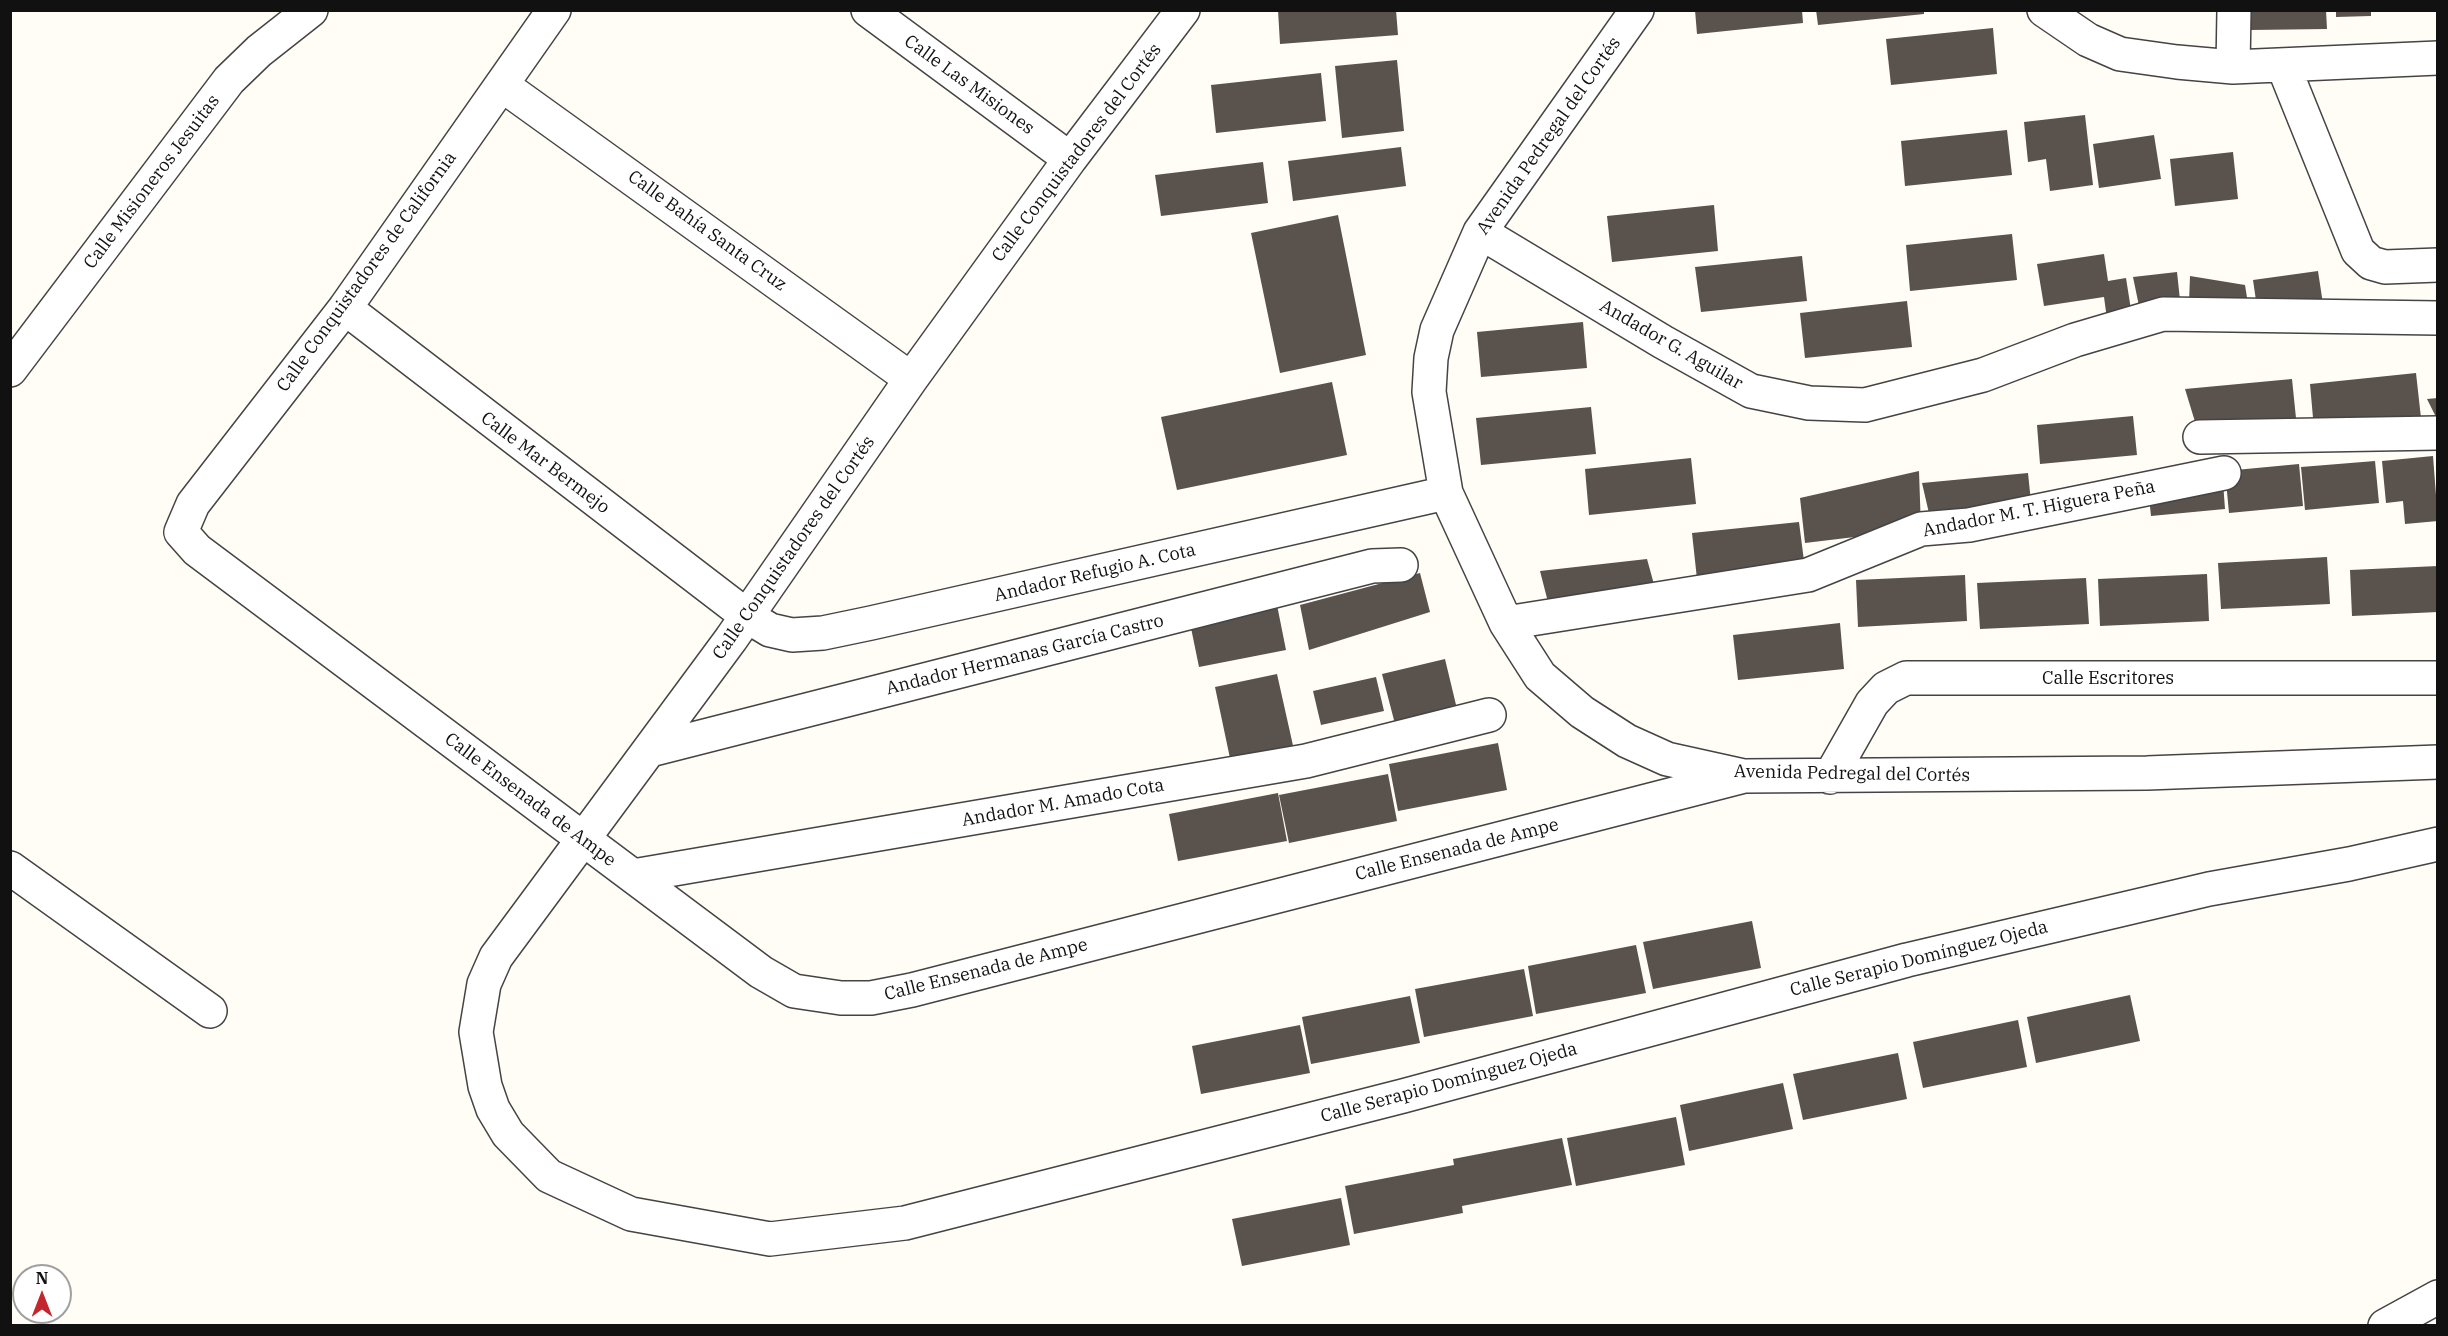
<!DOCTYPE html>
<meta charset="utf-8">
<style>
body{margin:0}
#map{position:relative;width:2448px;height:1336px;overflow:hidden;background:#fffdf5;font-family:"IBM Plex Serif",serif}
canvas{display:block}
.frame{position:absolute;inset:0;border:12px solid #111;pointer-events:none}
.north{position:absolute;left:12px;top:1264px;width:60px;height:60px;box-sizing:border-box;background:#fff;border:2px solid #a0a0a0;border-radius:50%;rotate:0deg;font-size:16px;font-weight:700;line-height:24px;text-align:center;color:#111}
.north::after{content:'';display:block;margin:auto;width:21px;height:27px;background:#c4262e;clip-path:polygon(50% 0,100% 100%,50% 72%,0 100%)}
</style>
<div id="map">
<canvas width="2448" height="1336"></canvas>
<div class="frame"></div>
<div class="north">N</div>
</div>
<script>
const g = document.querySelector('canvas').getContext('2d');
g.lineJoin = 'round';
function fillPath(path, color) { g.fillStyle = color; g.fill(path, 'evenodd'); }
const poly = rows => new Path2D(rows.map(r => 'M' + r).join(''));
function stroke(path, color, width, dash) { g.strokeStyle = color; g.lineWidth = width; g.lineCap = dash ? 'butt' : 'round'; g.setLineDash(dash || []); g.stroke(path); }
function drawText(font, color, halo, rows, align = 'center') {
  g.font = font + ' "IBM Plex Serif",serif'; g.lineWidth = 6; g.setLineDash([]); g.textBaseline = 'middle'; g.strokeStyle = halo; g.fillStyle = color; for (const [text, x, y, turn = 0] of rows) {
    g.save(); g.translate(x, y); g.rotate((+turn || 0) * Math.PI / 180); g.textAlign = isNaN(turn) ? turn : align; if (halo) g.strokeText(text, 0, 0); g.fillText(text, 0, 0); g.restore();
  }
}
const building = poly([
 [1278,10,1396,10,1398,35,1280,44],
 [1695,10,1802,10,1803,23,1697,34],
 [1816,10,1924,10,1924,14,1818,25],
 [2250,10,2326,10,2327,29,2250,30],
 [2336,10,2371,10,2371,16,2336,17],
 [1993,28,1997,74,1891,85,1886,39],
 [1397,60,1404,131,1342,138,1335,66],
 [1321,73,1326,121,1216,133,1211,85],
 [2085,115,2093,185,2050,191,2046,159,2028,162,2024,122],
 [2007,130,2012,175,1905,186,1901,141],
 [2154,135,2161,179,2099,188,2093,144],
 [1401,147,1406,186,1293,201,1288,161],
 [2233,152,2238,199,2175,206,2170,159],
 [1263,162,1268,203,1161,216,1155,175],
 [1714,205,1718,251,1612,262,1607,216],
 [1338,215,1366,355,1280,373,1251,233],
 [2012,234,2017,280,1910,291,1906,245],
 [2104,254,2108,281,2126,278,2132,316,2107,319,2104,297,2044,306,2037,264],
 [1802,256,1807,301,1701,312,1695,267],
 [2318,271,2323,304,2258,314,2253,280],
 [2177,272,2180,300,2139,306,2133,277],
 [2190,276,2245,285,2249,310,2189,303],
 [1907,301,1912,347,1805,358,1800,313],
 [1583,322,1587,368,1481,377,1477,332],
 [2416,373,2421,418,2314,429,2310,384],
 [2292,379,2297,428,2196,425,2185,389],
 [1332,382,1347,455,1177,490,1161,417],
 [2438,398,2438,421,2427,399],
 [1591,407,1596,454,1481,465,1476,418],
 [2133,416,2137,455,2040,464,2037,425],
 [2433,456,2438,521,2405,524,2403,501,2386,503,2382,461],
 [1691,458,1696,504,1589,515,1585,469],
 [2375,461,2379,503,2305,510,2301,467],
 [2299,464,2303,506,2229,513,2225,471],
 [1919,471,1921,529,1805,543,1800,498],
 [2028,473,2031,502,1931,522,1922,483],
 [2223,482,2225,509,2151,516,2149,497],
 [1799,522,1804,561,1697,579,1692,533],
 [2327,557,2330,604,2221,609,2218,563],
 [1647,559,1655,588,1549,606,1540,571],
 [2438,566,2438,612,2352,616,2350,570],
 [1420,573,1430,612,1309,650,1300,605],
 [2207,574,2209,621,2100,626,2098,579],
 [1965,575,1967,621,1858,627,1856,580],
 [2086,578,2089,624,1980,629,1977,583],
 [1277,605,1286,650,1199,667,1190,623],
 [1840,623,1844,669,1738,680,1733,635],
 [1445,659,1457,709,1395,724,1382,674],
 [1277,674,1294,750,1231,763,1215,687],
 [1376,677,1384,711,1321,725,1313,691],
 [1498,743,1507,790,1398,811,1389,764],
 [1388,774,1397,821,1289,843,1279,795],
 [1278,793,1287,841,1178,861,1169,814],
 [1752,921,1761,968,1653,989,1643,942],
 [1636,945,1646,993,1536,1014,1528,966],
 [1524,969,1533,1016,1424,1037,1415,989],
 [2130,995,2140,1041,2036,1063,2027,1017],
 [1410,996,1420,1043,1311,1064,1302,1017],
 [2018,1020,2027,1067,1923,1088,1913,1042],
 [1300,1025,1310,1073,1201,1094,1192,1046],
 [1898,1053,1907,1099,1803,1120,1793,1074],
 [1783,1083,1793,1129,1689,1151,1680,1105],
 [1676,1117,1685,1165,1576,1186,1567,1138],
 [1562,1138,1572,1185,1462,1206,1463,1213,1354,1234,1345,1186,1454,1165,1453,1159],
 [1341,1198,1350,1245,1242,1266,1232,1219]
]);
const minor = poly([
 [554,10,345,308,193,504,181,532,197,550,761,972,794,991,841,998,871,998,912,990,1744,776],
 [868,10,1070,159],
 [1183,10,1070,159,911,379,731,639,496,957,484,984,476,1032,485,1086,493,1109,508,1134,549,1176,631,1214,770,1239,905,1223,1403,1096,1907,960,2209,889,2349,864,2438,844],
 [1637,10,1480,232,1437,330,1431,358,1429,392,1446,493,1506,623,1540,676,1582,712,1627,741,1667,759,1744,776,2147,773,2438,762],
 [2044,10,2088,40,2120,54,2177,62,2233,67,2438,58],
 [2283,65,2358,251,2371,263,2385,267,2438,265],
 [2233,67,2234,10],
 [502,85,911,379],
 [1480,232,1663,342,1751,391,1809,403,1865,405,1983,375,2075,340,2163,314,2438,318],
 [345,308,747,616,770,630,792,635,823,633,871,623,1446,493],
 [10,370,229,80,259,51,311,10],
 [2200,437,2438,433],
 [1506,623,1808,575,1921,529,1969,525,2224,473],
 [650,750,1372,566,1401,565],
 [1830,777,1872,703,1886,688,1906,678,2438,678],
 [10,868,210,1011],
 [633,876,1306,761,1489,715],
 [2385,1326,2438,1297]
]);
const streetNames = [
 ["Calle Las Misiones",969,85,36],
 ["Avenida Pedregal del Cortés",1549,136,-55],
 ["Calle Conquistadores del Cortés",1077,153,-53],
 ["Calle Misioneros Jesuitas",152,182,-53],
 ["Calle Bahía Santa Cruz",707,231,36],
 ["Calle Conquistadores de California",367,272,-54],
 ["Andador G. Aguilar",1671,345,30],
 ["Calle Mar Bermejo",545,463,37],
 ["Andador M. T. Higuera Peña",2039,509,-11],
 ["Calle Conquistadores del Cortés",794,548,-55],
 ["Andador Refugio A. Cota",1095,573,-13],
 ["Andador Hermanas García Castro",1025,655,-14],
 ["Calle Escritores",2108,679],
 ["Avenida Pedregal del Cortés",1852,774,1],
 ["Calle Ensenada de Ampe",530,800,37],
 ["Andador M. Amado Cota",1063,803,-10],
 ["Calle Ensenada de Ampe",1457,850,-14],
 ["Calle Serapio Domínguez Ojeda",1919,959,-14],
 ["Calle Ensenada de Ampe",986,970,-14],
 ["Calle Serapio Domínguez Ojeda",1449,1083,-15]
];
fillPath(building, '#5a524d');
stroke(minor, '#444', 36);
stroke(minor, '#fff', 33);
drawText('18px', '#111', '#fff', streetNames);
</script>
